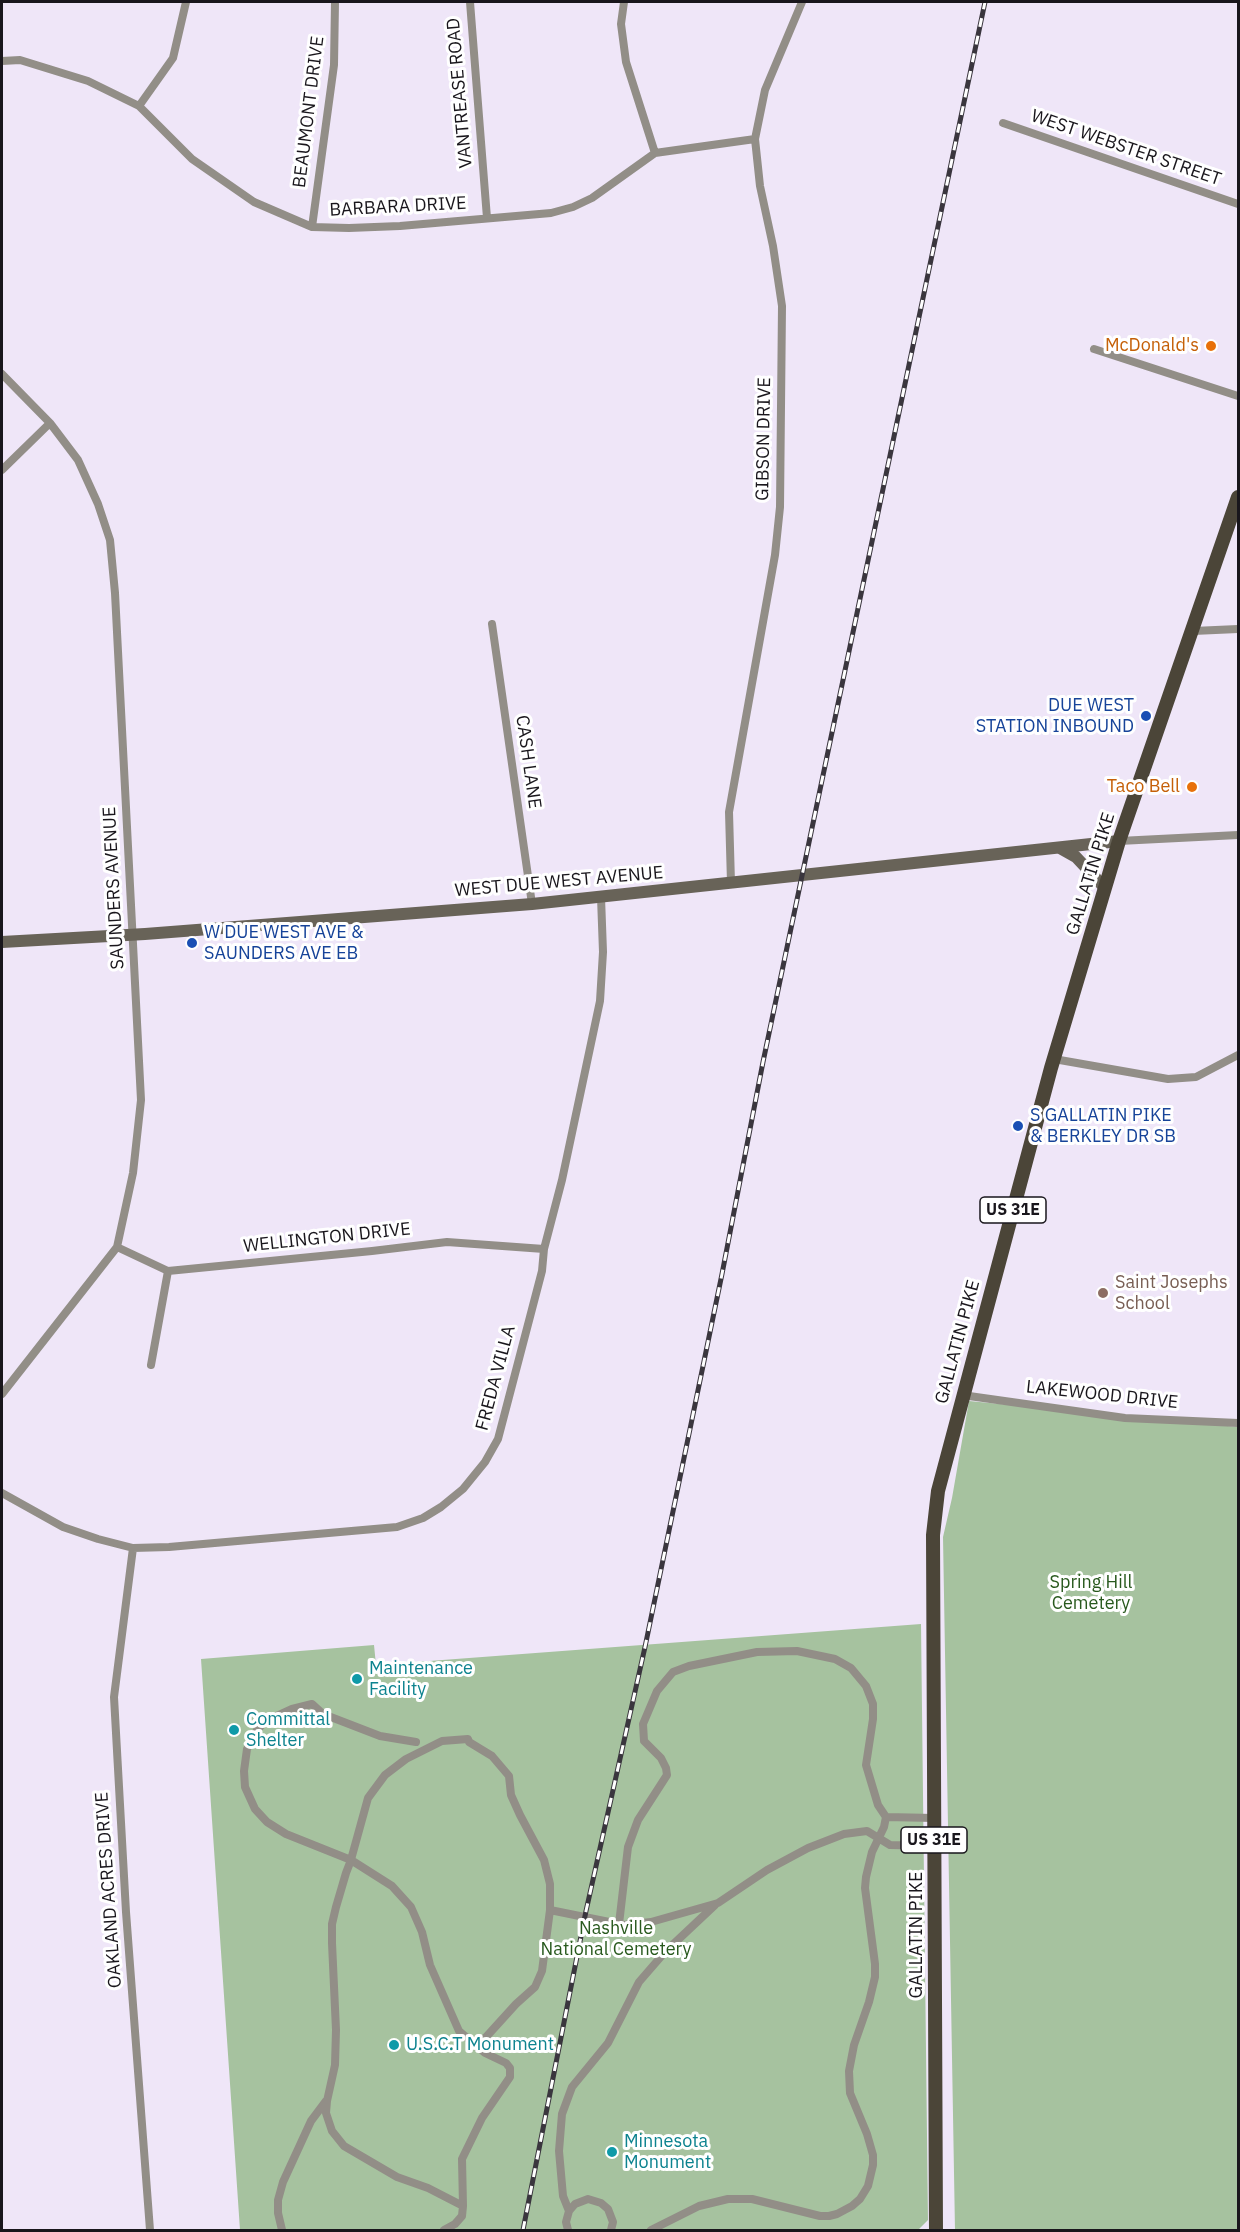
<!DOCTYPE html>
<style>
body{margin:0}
#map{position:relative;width:1240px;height:2232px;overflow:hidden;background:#efe6f8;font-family:"IBM Plex Sans",sans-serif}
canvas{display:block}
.frame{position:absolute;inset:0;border:3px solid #19161c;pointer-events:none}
</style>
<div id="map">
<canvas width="1240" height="2232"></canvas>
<div class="frame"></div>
</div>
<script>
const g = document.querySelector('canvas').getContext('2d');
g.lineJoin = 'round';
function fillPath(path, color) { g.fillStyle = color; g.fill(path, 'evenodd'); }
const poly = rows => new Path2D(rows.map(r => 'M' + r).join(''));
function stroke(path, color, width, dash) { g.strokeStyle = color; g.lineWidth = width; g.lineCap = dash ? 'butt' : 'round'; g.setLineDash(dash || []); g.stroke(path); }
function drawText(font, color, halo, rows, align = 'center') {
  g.font = font + ' "IBM Plex Sans",sans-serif'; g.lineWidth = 6; g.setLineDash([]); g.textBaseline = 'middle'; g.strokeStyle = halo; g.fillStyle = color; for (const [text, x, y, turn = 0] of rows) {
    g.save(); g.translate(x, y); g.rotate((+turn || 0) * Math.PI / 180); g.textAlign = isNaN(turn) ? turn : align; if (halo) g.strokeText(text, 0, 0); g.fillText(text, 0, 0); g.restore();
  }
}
const green = poly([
 [969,1401,1238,1427,1238,2230,955,2230,943,1537,952,1498],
 [921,1624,928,2220,918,2230,240,2230,201,1659,374,1645,376,1665]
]);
const minor = poly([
 [470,2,487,218],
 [624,2,621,24,626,62,655,153],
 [2,61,20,60,88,81,139,106,192,159,254,202,312,227,349,228,400,226,551,213,573,207,592,198,655,153,755,139],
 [139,106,173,58,186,2],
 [1003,123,1238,204],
 [312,227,334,65,335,2],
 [1094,349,1238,396],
 [2,374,50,423,78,460,98,504,110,540,115,593,141,1100,133,1173,117,1247,2,1394],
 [2,470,50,423],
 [492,624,532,904],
 [1193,631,1238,629],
 [1119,841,1238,835],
 [731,883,729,812,775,555,780,507,782,306,773,246,760,186,755,139,765,90,802,2],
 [1054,1059,1168,1079,1196,1077,1238,1055],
 [117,1247,168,1271,372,1251,447,1242,544,1249],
 [151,1365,168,1271],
 [962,1395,1125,1418,1238,1423],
 [2,1493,63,1527,98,1539,133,1548,169,1547,397,1527,423,1518,441,1507,463,1489,485,1462,498,1439,542,1271,544,1249,562,1180,600,1001,603,952,601,897],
 [133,1548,114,1697,126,1912,150,2230],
 [416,1742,380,1736,323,1714,312,1704,292,1709,266,1721,257,1730,247,1749,244,1771,245,1787,255,1809,267,1822,286,1834,351,1860,392,1886,411,1907,422,1932,430,1965,459,2031,485,2053,506,2063,510,2068,510,2077,482,2118,462,2159,463,2206,428,2188,397,2177,344,2146,332,2131,326,2113,327,2101,335,2065,336,2030,332,1943,332,1924,336,1907,346,1873,351,1860,352,1856,368,1798,385,1775,406,1759,442,1741,468,1739,469,1742,492,1756,509,1776,511,1795,520,1815,544,1860,550,1884,550,1910,624,1925,651,1922,718,1903,767,1870,808,1848,844,1834,867,1831,890,1845,934,1846],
 [886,1817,934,1818],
 [619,1924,628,1847,638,1820,667,1775,666,1768,661,1758,644,1741,643,1724,657,1691,673,1672,689,1666,757,1652,797,1651,835,1659,851,1668,866,1686,873,1704,873,1719,866,1765,878,1805,886,1817,884,1827,872,1852,866,1877,865,1888,875,1964,875,1977,869,2002,854,2045,849,2071,850,2093,867,2134,873,2155,873,2165,868,2186,860,2199,852,2206,837,2214,829,2216,820,2216,752,2199,728,2199,699,2206,651,2230],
 [477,2047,516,2004,535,1987,542,1971,550,1910],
 [569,2211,563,2196,559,2151,562,2114,572,2087,608,2043,639,1982,665,1952,715,1905],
 [282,2230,278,2213,278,2200,283,2182,311,2121,326,2101],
 [444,2230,455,2224,462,2216,463,2206],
 [568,2230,566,2222,569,2211,575,2204,588,2199,601,2203,608,2209,613,2222,611,2230]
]);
const secondary = poly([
 [1060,848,1076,857,1105,888],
 [2,942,145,934,532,904,1119,841]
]);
const primary = poly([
 [936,2230,933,1535,938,1491,1051,1068,1119,841,1238,497]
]);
const rail = poly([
 [523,2230,586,1911,645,1647,722,1274,763,1062,985,2]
]);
const markers = [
 [1211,346,6,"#e8710a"],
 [1146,716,6,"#1a4fb4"],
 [1192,787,6,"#e8710a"],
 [192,943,6,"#1a4fb4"],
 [1018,1126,6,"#1a4fb4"],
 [1103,1293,6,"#8d6e63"],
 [357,1679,6,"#0f9aa8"],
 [234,1730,6,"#0f9aa8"],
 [394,2045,6,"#0f9aa8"],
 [612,2152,6,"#0f9aa8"]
];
const shields = [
 [1013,1210,66],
 [934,1840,66]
];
const shieldNames = [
 ["US 31E",1013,1210],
 ["US 31E",934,1840]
];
const streetNames = [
 ["VANTREASE ROAD",460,93,-95],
 ["BEAUMONT DRIVE",309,112,-83],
 ["WEST WEBSTER STREET",1126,148,19],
 ["BARBARA DRIVE",398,207,-3],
 ["GIBSON DRIVE",764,439,-89],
 ["CASH LANE",528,762,82],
 ["GALLATIN PIKE",1091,874,-73],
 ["WEST DUE WEST AVENUE",559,882,-5],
 ["SAUNDERS AVENUE",114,888,-93],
 ["WELLINGTON DRIVE",327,1238,-6],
 ["GALLATIN PIKE",958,1342,-75],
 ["FREDA VILLA",496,1378,-75],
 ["LAKEWOOD DRIVE",1102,1395,6],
 ["OAKLAND ACRES DRIVE",109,1890,-94],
 ["GALLATIN PIKE",917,1935,-90]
];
const foodNames = [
 ["McDonald's",1199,346],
 ["Taco Bell",1180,787]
];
const transitNames = [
 ["DUE WEST",1134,706,"right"],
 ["STATION INBOUND",1134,727,"right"],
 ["W DUE WEST AVE &",204,933],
 ["SAUNDERS AVE EB",204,954],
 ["S GALLATIN PIKE",1030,1116],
 ["& BERKLEY DR SB",1030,1137]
];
const educationNames = [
 ["Saint Josephs",1115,1283],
 ["School",1115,1304]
];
const parkNames = [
 ["Spring Hill",1091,1583],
 ["Cemetery",1091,1604],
 ["Nashville",616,1929],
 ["National Cemetery",616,1950]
];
const cultureNames = [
 ["Maintenance",369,1669],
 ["Facility",369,1690],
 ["Committal",246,1720],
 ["Shelter",246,1741],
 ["U.S.C.T Monument",406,2045],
 ["Minnesota",624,2142],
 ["Monument",624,2163]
];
fillPath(green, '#a6c29f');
stroke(minor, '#928e87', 8);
stroke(secondary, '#686358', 12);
stroke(primary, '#4b4538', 14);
stroke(rail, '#3a363e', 5);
stroke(rail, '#fff', 3, [9]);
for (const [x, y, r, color] of markers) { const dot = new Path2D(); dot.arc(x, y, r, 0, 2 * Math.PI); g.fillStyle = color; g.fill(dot); stroke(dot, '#fff', 2); }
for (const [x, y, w] of shields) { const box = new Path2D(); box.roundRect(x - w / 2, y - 13, w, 26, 4.5); g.fillStyle = '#fff'; g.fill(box); stroke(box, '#19161c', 1.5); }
drawText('bold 16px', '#19161c', null, shieldNames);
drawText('18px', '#19161c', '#fff', streetNames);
drawText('18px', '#c56008', '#fff', foodNames, 'right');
drawText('18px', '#164399', '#fff', transitNames, 'left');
drawText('18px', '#785e54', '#fff', educationNames, 'left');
drawText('18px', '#28591d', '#fff', parkNames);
drawText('18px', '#0d838f', '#fff', cultureNames, 'left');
</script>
